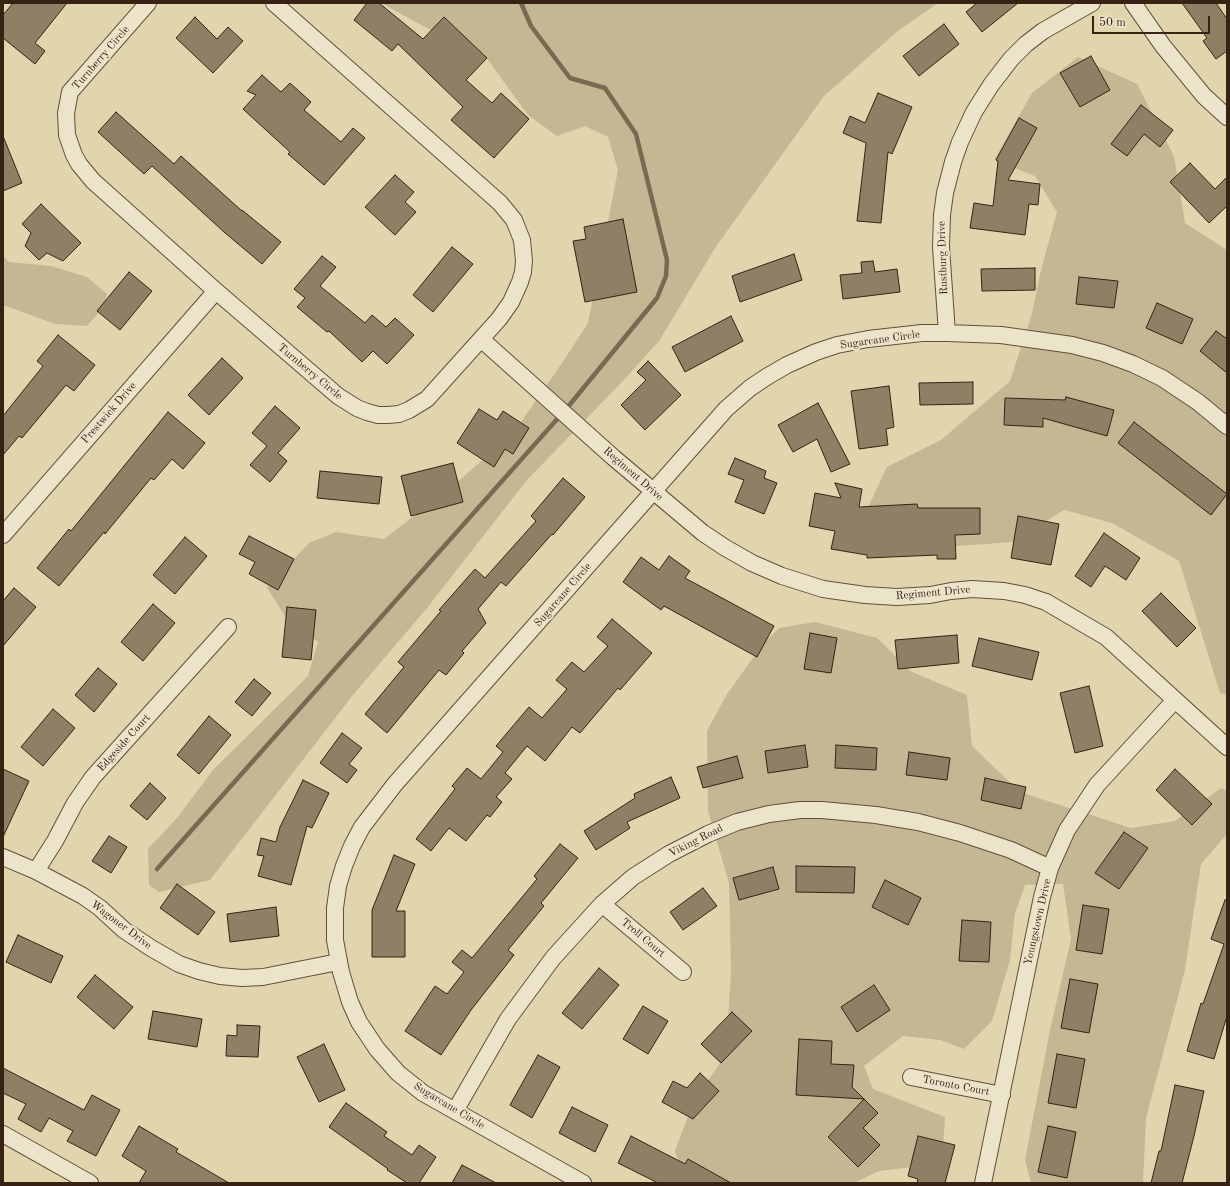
<!DOCTYPE html>
<style>
body{margin:0}
#map{position:relative;width:1230px;height:1186px;overflow:hidden;background:#e1d5ae;font-family:"Old Standard TT",serif}
canvas{display:block}
.frame{position:absolute;inset:0;border:4px solid #372214;pointer-events:none}
.scale{position:absolute;left:1092px;top:16px;width:118px;height:18px;box-sizing:border-box;border:2px solid #372214;border-top:0;padding-left:5px;font-size:12px;line-height:14px;white-space:nowrap;color:#372214;-webkit-text-stroke:3px #ece4ca;paint-order:stroke}
</style>
<div id="map">
<canvas width="1230" height="1186"></canvas>
<div class="frame"></div>
<div class="scale">50 m</div>
</div>
<script>
const g = document.querySelector('canvas').getContext('2d');
g.lineJoin = 'round';
function fillPath(path, color) { g.fillStyle = color; g.fill(path, 'evenodd'); }
const poly = rows => new Path2D(rows.map(r => 'M' + r).join(''));
function stroke(path, color, width, dash) { g.strokeStyle = color; g.lineWidth = width; g.lineCap = dash ? 'butt' : 'round'; g.setLineDash(dash || []); g.stroke(path); }
function drawText(font, color, halo, rows, align = 'center') {
  g.font = font + ' "Old Standard TT",serif'; g.lineWidth = 4; g.setLineDash([]); g.textBaseline = 'middle'; g.strokeStyle = halo; g.fillStyle = color; for (const [text, x, y, turn = 0] of rows) {
    g.save(); g.translate(x, y); g.rotate((+turn || 0) * Math.PI / 180); g.textAlign = isNaN(turn) ? turn : align; if (halo) g.strokeText(text, 0, 0); g.fillText(text, 0, 0); g.restore();
  }
}
const green = poly([
 [381,3,938,3,899,30,824,96,715,248,659,341,622,382,527,480,427,608,353,695,210,880,159,892,149,885,148,849,177,818,213,770,308,676,318,642,285,616,267,588,309,543,336,532,384,539,453,486,514,432,560,366,588,323,618,170,608,137,585,126,557,136,528,115,483,53,436,33],
 [1078,57,1137,84,1174,156,1185,223,1227,250,1227,695,1220,693,1179,561,1112,523,1064,510,1013,542,876,552,862,520,887,467,941,440,1010,381,1031,317,1042,266,1057,212,1035,176,994,160,1032,93],
 [3,256,9,262,51,266,87,277,107,294,103,308,87,326,55,324,3,305],
 [815,622,877,638,912,672,967,695,972,746,1020,792,1131,828,1175,821,1221,788,1227,791,1227,834,1201,864,1185,970,1146,1118,1143,1183,1031,1183,1025,1160,1050,1030,1071,939,1063,884,1025,885,1015,913,1010,960,992,1021,964,1049,940,1040,903,1036,864,1066,873,1089,945,1117,943,1147,914,1167,879,1171,854,1183,685,1183,675,1151,693,1103,726,1054,731,971,729,883,708,811,707,731,727,694,763,644,779,628]
]);
const stream = poly([
 [157,869,567,408,657,298,666,276,667,260,636,134,605,88,570,78,531,26,521,3]
]);
const building = poly([
 [13,3,67,3,35,43,45,51,35,64,3,38,3,15,13,3],
 [367,3,379,3,423,39,444,17,487,58,466,80,492,103,501,93,529,119,494,158,451,120,463,107,398,44,392,51,354,20,367,3],
 [977,3,1018,3,982,32,966,12,977,3],
 [1182,3,1216,3,1227,19,1227,51,1216,59,1203,41,1207,38,1182,3],
 [195,17,217,39,228,27,243,41,213,73,176,38,195,17],
 [944,24,959,44,919,76,903,56,944,24],
 [1091,56,1110,90,1080,107,1060,73,1091,56],
 [262,75,281,92,290,83,311,102,304,110,341,142,353,128,365,138,324,185,288,154,290,152,243,109,256,95,247,91,262,75],
 [878,93,912,107,892,154,888,152,881,223,857,221,866,143,843,133,850,116,865,123,878,93],
 [1141,105,1173,130,1160,147,1144,134,1127,156,1111,144,1141,105],
 [116,112,174,164,181,156,242,211,242,210,281,242,262,264,224,232,152,166,144,174,98,132,116,112],
 [1019,118,1037,128,1008,180,1040,184,1038,205,1029,204,1025,235,970,228,974,203,993,206,998,161,996,160,1019,118],
 [3,136,22,183,3,191,3,136],
 [1190,163,1215,189,1227,177,1227,206,1209,223,1170,182,1190,163],
 [395,175,414,192,405,202,416,212,395,235,365,207,395,175],
 [41,204,81,243,63,261,47,253,39,260,25,246,31,233,22,224,41,204],
 [623,219,637,292,585,302,573,241,586,239,584,227,623,219],
 [452,247,473,264,433,312,413,295,452,247],
 [794,254,802,280,740,302,732,276,794,254],
 [322,256,336,267,320,286,365,323,372,315,386,327,395,318,414,335,387,364,373,351,362,362,329,331,327,332,297,307,305,298,294,289,322,256],
 [873,261,875,272,897,269,900,292,843,299,840,275,862,273,861,262,873,261],
 [1035,268,1035,290,982,291,981,269,1035,268],
 [129,272,152,291,120,330,97,311,129,272],
 [1079,277,1118,281,1114,308,1076,304,1079,277],
 [1157,303,1193,319,1182,344,1146,328,1157,303],
 [731,316,743,341,685,372,672,347,731,316],
 [1216,331,1227,339,1227,373,1200,351,1216,331],
 [58,335,95,365,74,391,66,385,22,438,19,436,3,455,3,416,43,366,37,361,58,335],
 [222,358,243,378,209,415,188,395,222,358],
 [648,361,681,395,645,430,621,405,646,380,637,372,648,361],
 [973,382,973,404,920,405,919,383,973,382],
 [889,386,894,427,886,429,888,445,859,449,851,391,889,386],
 [1066,397,1114,410,1107,436,1043,418,1043,427,1004,425,1005,398,1065,400,1066,397],
 [818,403,850,464,831,472,817,439,793,452,778,425,818,403],
 [275,406,300,428,278,453,287,461,270,482,250,465,267,446,252,433,275,406],
 [479,409,497,420,503,411,529,428,513,454,505,449,494,467,457,443,479,409],
 [168,412,205,443,183,469,172,459,154,480,151,478,105,534,104,532,59,586,37,568,69,529,71,531,168,412],
 [1134,422,1227,494,1211,515,1118,443,1134,422],
 [735,458,766,471,764,478,777,483,764,514,735,502,744,480,728,474,735,458],
 [453,463,463,502,411,516,401,476,453,463],
 [320,471,382,477,379,504,317,498,320,471],
 [563,478,585,497,553,535,552,534,506,586,501,582,478,609,486,623,462,651,464,653,446,675,439,670,387,733,365,714,404,667,398,662,441,611,439,610,475,569,485,578,536,521,531,516,563,478],
 [835,483,862,489,859,507,917,504,918,508,980,508,980,534,955,535,956,559,937,559,937,555,867,558,867,555,831,549,835,531,809,526,815,493,841,498,835,483],
 [1018,516,1059,524,1051,565,1011,558,1018,516],
 [1104,533,1140,558,1126,580,1105,566,1091,587,1075,576,1104,533],
 [249,536,294,559,278,590,249,574,255,562,239,554,249,536],
 [185,537,207,556,175,594,153,575,185,537],
 [669,556,690,571,685,578,774,626,757,657,664,606,661,610,623,582,641,557,659,570,669,556],
 [14,588,36,607,3,646,3,601,14,588],
 [1161,593,1196,628,1177,647,1142,611,1161,593],
 [153,604,175,623,143,661,121,642,153,604],
 [287,607,316,610,311,660,282,657,287,607],
 [612,619,652,653,620,690,618,688,580,733,572,727,545,761,527,746,505,773,512,779,496,797,502,802,490,817,487,815,466,841,449,828,431,851,416,839,455,789,452,786,467,768,481,779,503,752,496,746,529,707,542,718,567,689,556,680,572,662,584,672,608,646,597,637,612,619],
 [810,633,837,638,831,673,804,669,810,633],
 [957,635,959,663,898,669,895,640,957,635],
 [979,638,1039,652,1032,680,972,666,979,638],
 [98,668,117,684,94,712,75,695,98,668],
 [254,679,271,693,252,716,235,702,254,679],
 [1089,686,1103,746,1075,753,1060,693,1089,686],
 [53,709,75,728,43,766,21,747,53,709],
 [209,716,231,735,199,774,177,755,209,716],
 [342,733,362,748,349,764,357,770,347,783,320,763,342,733],
 [805,745,808,767,768,773,765,751,805,745],
 [836,745,877,748,876,770,835,768,836,745],
 [909,752,950,758,947,780,906,775,909,752],
 [737,756,743,778,703,788,697,767,737,756],
 [3,769,29,781,3,837,3,769],
 [1175,769,1212,804,1192,825,1156,790,1175,769],
 [671,777,680,798,627,822,630,828,596,850,584,831,635,798,634,794,671,777],
 [985,778,1026,787,1021,809,981,800,985,778],
 [303,780,329,793,312,828,307,826,291,885,258,876,264,856,257,855,261,838,276,842,280,827,303,780],
 [150,783,166,798,147,820,130,806,150,783],
 [1124,832,1148,848,1119,889,1095,873,1124,832],
 [109,836,127,847,111,873,92,861,109,836],
 [560,844,578,858,541,903,544,906,508,950,514,955,471,1010,441,1055,405,1031,435,986,447,994,464,972,452,962,462,950,472,958,537,879,534,876,560,844],
 [394,855,415,864,396,911,405,911,405,957,372,957,372,910,394,855],
 [796,866,855,867,854,893,796,892,796,866],
 [773,867,779,889,739,900,733,878,773,867],
 [885,880,921,898,908,925,872,907,885,880],
 [177,884,215,912,198,935,160,908,177,884],
 [703,888,717,906,683,930,670,912,703,888],
 [1225,900,1227,900,1227,1016,1214,1059,1187,1051,1201,1003,1203,1004,1224,944,1211,939,1225,900],
 [1083,905,1109,909,1102,954,1076,950,1083,905],
 [276,907,279,936,230,942,227,914,276,907],
 [962,920,991,922,989,962,959,961,962,920],
 [18,935,63,956,51,983,6,962,18,935],
 [599,968,619,985,582,1029,562,1013,599,968],
 [95,975,133,1007,114,1029,77,997,95,975],
 [1070,979,1098,984,1089,1033,1061,1028,1070,979],
 [874,985,890,1010,857,1032,841,1007,874,985],
 [643,1006,668,1021,648,1054,623,1039,643,1006],
 [153,1011,202,1019,197,1047,148,1039,153,1011],
 [732,1012,752,1031,721,1063,701,1044,732,1012],
 [237,1025,260,1026,258,1057,226,1056,227,1035,237,1036,237,1025],
 [799,1039,832,1041,831,1064,854,1065,852,1087,864,1099,796,1095,799,1039],
 [324,1044,345,1090,319,1102,297,1057,324,1044],
 [1057,1054,1085,1059,1076,1108,1048,1103,1057,1054],
 [538,1055,560,1067,532,1118,510,1105,538,1055],
 [3,1068,84,1110,92,1095,120,1110,96,1156,67,1141,73,1131,49,1118,41,1132,18,1119,26,1104,3,1093,3,1068],
 [700,1073,719,1091,693,1119,662,1102,673,1081,687,1088,700,1073],
 [1175,1085,1204,1091,1194,1136,1182,1183,1151,1183,1159,1151,1161,1151,1175,1085],
 [864,1099,878,1113,863,1128,880,1145,858,1167,828,1137,864,1099],
 [346,1103,387,1132,384,1136,412,1155,419,1145,436,1157,419,1183,407,1183,387,1170,388,1169,329,1127,346,1103],
 [572,1107,608,1125,595,1152,559,1133,572,1107],
 [139,1126,178,1149,176,1152,229,1183,139,1183,146,1171,122,1156,139,1126],
 [1048,1126,1076,1132,1067,1178,1038,1172,1048,1126],
 [631,1136,685,1164,688,1159,731,1183,658,1183,618,1163,631,1136],
 [918,1136,955,1145,945,1183,917,1183,918,1179,908,1176,918,1136],
 [462,1165,496,1183,452,1183,462,1165]
]);
const street = poly([
 [148,3,70,92,66,113,67,135,74,155,79,164,93,181,216,291,338,396,357,408,367,412,378,415,388,415,399,414,409,410,427,399,499,319,511,302,520,282,523,272,524,261,522,240,514,220,500,203,274,3],
 [1133,3,1163,46,1204,96,1227,117],
 [947,333,941,247,942,215,945,193,953,162,960,142,974,112,991,85,1011,59,1026,44,1043,31,1092,3],
 [481,339,614,458,703,533,724,547,752,563,782,576,823,589,865,595,897,597,930,595,951,591,972,589,1004,591,1025,595,1046,602,1106,637,1227,747],
 [3,535,216,291],
 [3,857,36,871,83,896,100,908,124,930,151,948,179,964,199,971,220,976,242,978,263,977,338,962],
 [36,871,55,841,75,803,93,777,228,627],
 [602,904,683,972],
 [911,1077,1002,1095],
 [455,1111,508,1019,553,958,602,904,633,877,669,854,708,834,737,822,769,814,800,810,822,810,876,815,918,822,960,833,1011,850,1050,868],
 [3,1134,90,1183],
 [583,1183,423,1093,398,1073,377,1049,359,1022,350,1002,341,972,335,940,335,908,338,886,344,866,352,846,362,827,395,784,726,409,750,388,768,376,787,365,816,352,837,345,868,339,922,333,947,333,1001,335,1072,345,1103,353,1133,364,1162,378,1198,402,1227,426],
 [983,1183,1042,897,1050,868,1067,830,1097,785,1175,700]
]);
const streetNames = [
 ["Turnberry Circle",101,58,-49],
 ["Rustburg Drive",943,258,-92],
 ["Sugarcane Circle",880,340,-8],
 ["Turnberry Circle",310,372,40],
 ["Prestwick Drive",109,413,-49],
 ["Regiment Drive",633,474,41],
 ["Regiment Drive",933,593,-5],
 ["Sugarcane Circle",563,595,-49],
 ["Edgeside Court",124,743,-48],
 ["Viking Road",696,841,-27],
 ["Youngstown Drive",1038,922,-77],
 ["Wagoner Drive",121,925,37],
 ["Troll Court",643,938,40],
 ["Toronto Court",956,1086,11],
 ["Sugarcane Circle",449,1106,31]
];
fillPath(green, '#c4b794');
stroke(stream, '#7a6951', 4.5);
fillPath(building, '#8f7f64');
stroke(building, '#372214', 1);
stroke(street, '#624f3a', 18);
stroke(street, '#ece4ca', 16);
drawText('11px', '#372214', '#ece4ca', streetNames);
</script>
